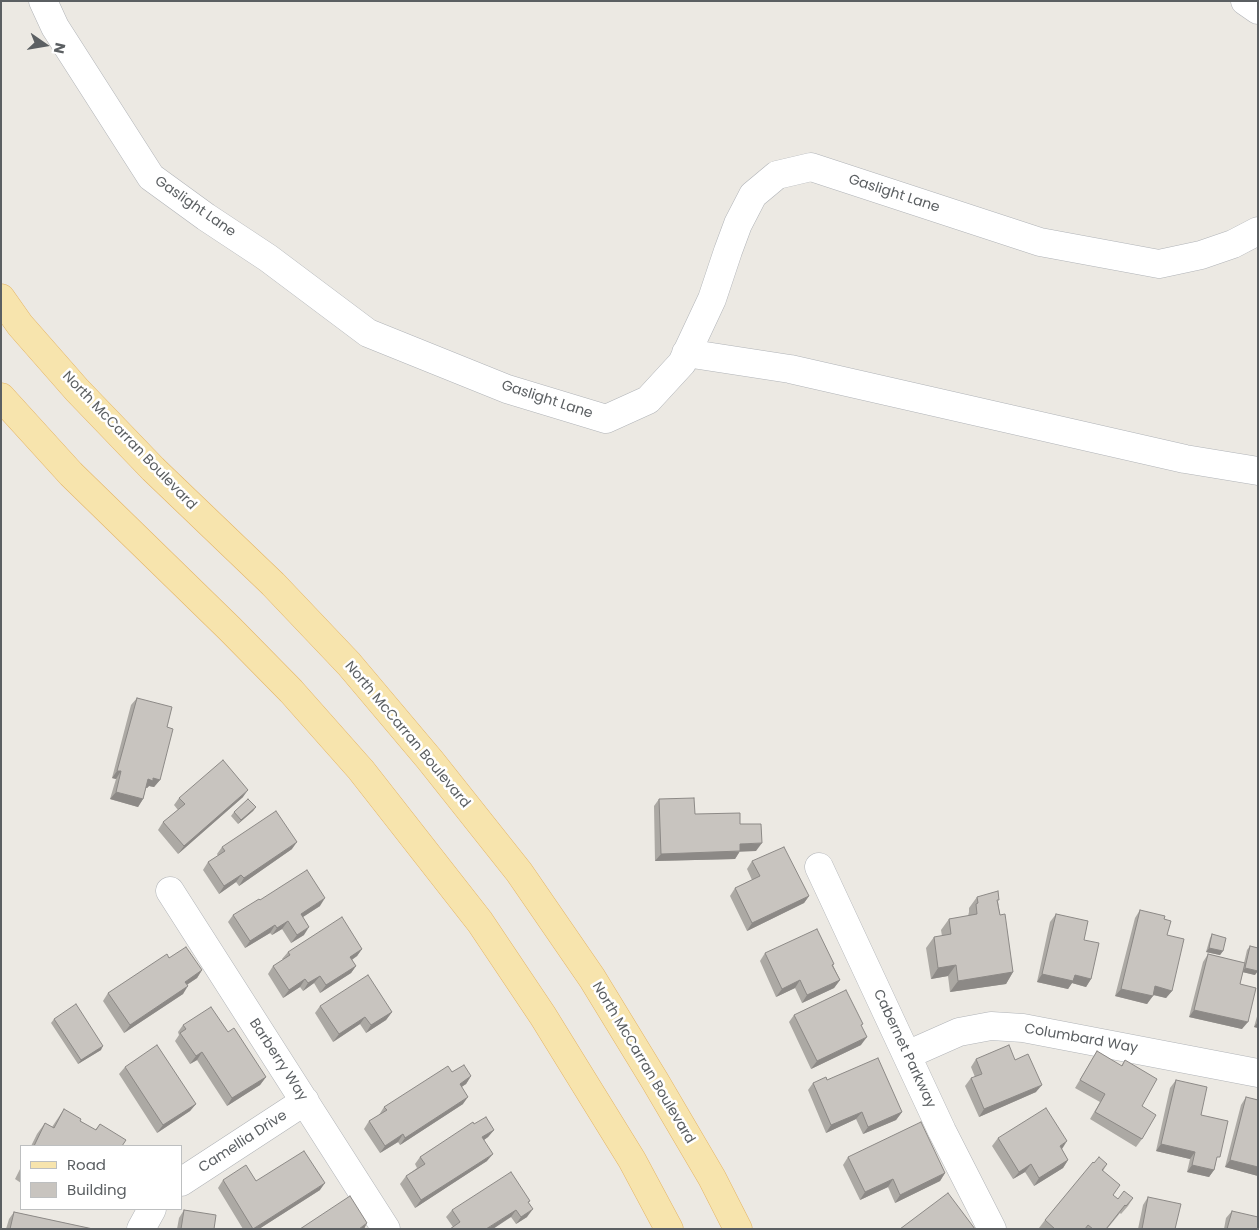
<!DOCTYPE html>
<style>
body{margin:0}
#map{position:relative;width:1259px;height:1230px;overflow:hidden;background:#ece9e3;font-family:Poppins,sans-serif}
canvas{display:block}
.frame{position:absolute;inset:0;border:2px solid #5b5f62;pointer-events:none}
.legend{position:absolute;left:20px;top:1145px;width:162px;height:65px;box-sizing:border-box;background:#fff;border:1px solid #bdbfc0;margin:0;padding:6px 9px;list-style:none;font-size:15px;color:#5b5f62}
.legend li{display:flex;align-items:center;gap:10px;height:25px}
.legend b{width:25px;border:1px solid #bdbfc0}
.north{position:absolute;left:20px;top:20px;width:50px;height:50px;-webkit-text-stroke:4px #fff;paint-order:stroke;rotate:103deg;font-size:14px;font-weight:700;line-height:20px;text-align:center;color:#5b5f62}
.north::after{content:'';display:block;margin:auto;width:18px;height:22px;background:#5b5f62;clip-path:polygon(50% 0,100% 100%,50% 72%,0 100%)}
</style>
<div id="map">
<canvas width="1259" height="1230"></canvas>
<div class="frame"></div>
<ul class="legend">
<li><b style="height:6px;background:#f7e4ad"></b>Road</li>
<li><b style="height:14px;background:#c8c4bf"></b>Building</li>
</ul>
<div class="north">N</div>
</div>
<script>
const g = document.querySelector('canvas').getContext('2d');
g.lineJoin = 'round';
const poly = rows => new Path2D(rows.map(r => 'M' + r).join(''));
function stroke(path, color, width, dash) { g.strokeStyle = color; g.lineWidth = width; g.lineCap = dash ? 'butt' : 'round'; g.setLineDash(dash || []); g.stroke(path); }
function fillPath(path, color) { g.fillStyle = color; g.fill(path, 'evenodd'); }
function drawText(font, color, halo, rows, align = 'center') {
  g.font = font + ' Poppins,sans-serif'; g.lineWidth = 5; g.setLineDash([]); g.textBaseline = 'middle'; g.strokeStyle = halo; g.fillStyle = color; for (const [text, x, y, turn = 0] of rows) {
    g.save(); g.translate(x, y); g.rotate((+turn || 0) * Math.PI / 180); g.textAlign = isNaN(turn) ? turn : align; if (halo) g.strokeText(text, 0, 0); g.fillText(text, 0, 0); g.restore();
  }
}
const minor = poly([
 [43,1,55,27,151,177,206,217,268,258,368,333,507,389,606,419,648,400,682,363,712,299,728,251,738,224,753,195,777,175,811,167,1040,242,1159,264,1201,255,1233,244,1258,231],
 [1245,1,1258,10],
 [686,353,790,369,1185,459,1258,471],
 [819,867,942,1131,992,1229],
 [170,891,386,1229],
 [907,1055,959,1032,991,1026,1023,1028,1258,1073],
 [181,1182,305,1101],
 [141,1229,152,1209]
]);
const major = poly([
 [1,298,20,325,77,390,153,469,273,584,349,664,430,760,519,872,592,978,655,1081,712,1178,738,1229],
 [1,397,71,474,230,629,291,691,361,770,480,922,543,1016,632,1160,669,1229]
]);
const wall = poly([
 [137,698,167,727,160,780,154,787,149,786,147,788,146,788,143,799,138,807,110,799,116,779,112,778,131,705],
 [243,797,178,854,158,830,163,822,178,810,174,805,179,798],
 [659,799,695,814,756,851,740,851,735,859,655,861,654,806],
 [256,807,253,811,238,824,231,816,234,812],
 [222,847,292,849,239,886,236,882,219,894,203,870,208,862,218,856,217,854],
 [752,861,809,896,804,903,747,931,730,896,735,888,752,880,747,869],
 [977,897,998,901,1000,915,1013,972,1006,984,950,992,948,976,931,979,926,948,934,937,942,936,941,930,949,919,968,916,969,912,969,908],
 [260,900,320,906,303,917,304,935,291,943,282,929,272,935,270,933,245,948,228,922,233,915],
 [1140,910,1164,919,1167,935,1172,991,1166,998,1153,995,1147,1004,1115,996,1135,918],
 [1056,914,1084,940,1091,979,1086,987,1072,983,1068,989,1037,982,1050,922],
 [1212,934,1223,951,1220,955,1206,952,1210,938],
 [1250,946,1255,975,1243,972,1240,984,1242,1029,1189,1017,1203,962,1208,954,1244,963,1247,950],
 [362,949,357,956,352,960,356,966,351,973,320,993,314,983,303,991,300,987,283,998,268,974,273,966,283,960,282,959,288,952],
 [765,953,834,964,833,965,840,980,834,988,802,1003,795,988,776,997,760,961],
 [169,958,202,970,197,978,187,985,183,994,124,1033,103,1001,108,993],
 [320,1006,392,1012,386,1020,366,1033,360,1024,333,1042,315,1013],
 [1258,1013,1258,1028,1254,1027],
 [794,1015,861,1026,861,1045,811,1069,789,1022],
 [54,1019,101,1050,78,1064,51,1023],
 [183,1025,228,1032,266,1077,260,1085,227,1106,197,1060,190,1064,175,1041,179,1035,178,1032],
 [1097,1051,1121,1066,1125,1060,1142,1106,1142,1139,1136,1147,1090,1119,1100,1102,1075,1088],
 [976,1059,1015,1060,1036,1092,979,1117,965,1086,971,1078,975,1077,971,1067],
 [125,1067,196,1104,190,1111,157,1133,119,1074],
 [452,1072,471,1076,466,1084,462,1087,463,1104,400,1145,398,1142,380,1153,364,1129,369,1121,379,1115,384,1107],
 [827,1080,902,1112,896,1120,863,1134,856,1119,826,1133,808,1090,813,1083],
 [1176,1080,1201,1115,1216,1163,1214,1170,1209,1177,1187,1172,1190,1159,1156,1151,1170,1088],
 [1246,1097,1258,1176,1225,1167,1241,1105],
 [64,1109,80,1121,95,1130,100,1124,122,1146,31,1146,37,1134,45,1123,52,1127],
 [474,1124,494,1130,488,1137,484,1140,487,1161,415,1208,400,1184,406,1176,417,1168,415,1164,420,1157],
 [998,1138,1062,1149,1068,1160,1063,1168,1034,1186,1025,1172,1013,1179,992,1146],
 [848,1157,945,1173,940,1181,895,1203,888,1187,860,1200,843,1165],
 [1094,1163,1107,1164,1103,1171,1113,1195,1118,1199,1133,1198,1128,1206,1121,1214,1120,1213,1107,1229,1040,1229,1039,1228,1045,1220],
 [21,1167,21,1183,15,1179],
 [223,1180,256,1181,320,1190,259,1229,243,1229,218,1188],
 [1148,1197,1175,1229,1138,1229,1143,1205],
 [529,1203,527,1217,516,1224,511,1217,453,1227,446,1217,452,1210],
 [184,1210,214,1229,177,1229,179,1218],
 [1232,1211,1258,1229,1224,1229,1226,1218],
 [14,1212,93,1229,6,1229,9,1219]
]);
const shadedWall = poly([
 [117,771,121,771,116,779,112,778],
 [153,778,160,780,154,787,149,786,147,788,143,787,148,779],
 [248,790,243,797,178,854,184,846],
 [116,792,143,799,138,807,110,799],
 [256,807,253,811,238,824,241,820],
 [297,842,292,849,239,886,244,878],
 [762,843,756,851,735,852,740,844],
 [740,851,735,859,655,861,661,854],
 [241,875,236,882,219,894,224,886],
 [809,896,804,903,747,931,752,923],
 [325,898,320,906,295,922,301,914],
 [288,921,282,929,272,935,277,928],
 [275,925,270,933,245,948,250,941],
 [309,927,304,935,291,943,297,935],
 [1209,948,1223,951,1220,955,1206,952],
 [362,949,357,956,345,964,350,957],
 [956,965,948,976,931,979,938,968],
 [356,966,351,973,320,993,326,985],
 [1245,968,1258,971,1255,975,1242,972],
 [202,970,197,978,180,989,185,982],
 [1013,972,1006,984,950,992,958,981],
 [1042,974,1075,975,1091,979,1086,987,1072,983,1068,989,1037,982],
 [320,976,314,983,303,991,308,983],
 [305,979,300,987,283,998,289,990],
 [800,980,795,988,776,997,782,989],
 [840,980,834,988,802,1003,807,995],
 [188,986,183,994,124,1033,130,1025],
 [1155,986,1172,991,1166,998,1150,994],
 [1121,989,1153,996,1147,1004,1115,996],
 [1194,1010,1248,1022,1242,1029,1189,1017],
 [392,1012,386,1020,366,1033,371,1025],
 [365,1017,360,1024,333,1042,339,1034],
 [1258,1022,1258,1028,1254,1027],
 [867,1037,861,1045,811,1069,817,1061],
 [103,1046,101,1050,78,1064,81,1060],
 [202,1052,197,1060,190,1064,196,1056],
 [471,1076,466,1084,454,1091,460,1084],
 [266,1077,260,1085,227,1106,232,1098],
 [1042,1085,1036,1092,979,1117,984,1109],
 [468,1097,463,1104,400,1145,405,1138],
 [196,1104,190,1111,157,1133,163,1125],
 [862,1112,856,1119,826,1133,831,1125],
 [902,1112,896,1120,863,1134,868,1127],
 [494,1130,488,1137,477,1145,482,1137],
 [403,1134,398,1142,380,1153,385,1146],
 [1067,1141,1062,1149,1060,1146],
 [1161,1144,1195,1152,1190,1159,1156,1151],
 [493,1154,487,1161,415,1208,421,1200],
 [1068,1160,1063,1168,1034,1186,1039,1178],
 [1230,1160,1258,1167,1258,1176,1225,1167],
 [1031,1164,1025,1172,1013,1179,1019,1172],
 [1192,1165,1214,1170,1209,1177,1187,1172],
 [945,1173,940,1181,895,1203,900,1195],
 [893,1179,888,1187,860,1200,865,1192],
 [325,1183,320,1190,259,1229,253,1229],
 [533,1209,527,1217,516,1224,521,1217],
 [516,1210,511,1217,493,1229,486,1229],
 [367,1223,364,1229,359,1229]
]);
const building = poly([
 [137,698,172,707,167,727,173,729,160,780,153,778,153,781,148,779,143,799,116,792,121,771,117,771,137,698],
 [223,760,248,790,184,846,163,822,185,804,179,798,223,760],
 [694,798,695,814,740,813,740,824,761,824,762,843,740,844,740,851,661,854,659,799,694,798],
 [248,799,256,807,241,820,234,812,248,799],
 [276,811,297,842,244,878,241,875,224,886,208,862,225,851,222,847,276,811],
 [784,847,809,896,752,923,735,888,760,876,752,861,784,847],
 [307,870,325,898,301,914,309,927,297,935,288,921,277,928,275,925,250,941,233,915,259,899,260,900,307,870],
 [998,891,999,900,997,900,1000,915,1005,914,1013,972,958,981,956,965,938,968,934,937,951,934,949,919,977,914,976,904,978,903,977,897,998,891],
 [1140,910,1165,916,1164,919,1171,921,1167,935,1184,939,1172,991,1155,986,1153,996,1121,989,1140,910],
 [1056,914,1088,921,1084,940,1099,943,1091,979,1075,975,1073,981,1042,974,1056,914],
 [342,917,362,949,350,957,356,966,326,985,320,976,308,983,305,979,289,990,273,966,290,955,288,952,342,917],
 [817,929,834,964,832,965,840,980,807,995,800,980,782,989,765,953,817,929],
 [1212,934,1226,938,1223,951,1209,948,1212,934],
 [1250,946,1258,948,1258,971,1245,968,1250,946],
 [186,947,202,970,185,982,188,986,130,1025,108,993,167,954,169,958,186,947],
 [1208,954,1245,963,1240,984,1256,988,1248,1022,1194,1010,1208,954],
 [368,975,392,1012,371,1025,365,1017,339,1034,320,1006,368,975],
 [846,990,863,1024,861,1025,867,1037,817,1061,794,1015,846,990],
 [76,1004,103,1046,81,1060,54,1019,76,1004],
 [211,1007,228,1032,234,1028,266,1077,232,1098,202,1052,196,1056,180,1033,186,1029,183,1025,211,1007],
 [157,1045,196,1104,163,1125,125,1067,157,1045],
 [1009,1045,1015,1060,1028,1054,1042,1085,984,1109,971,1078,982,1074,976,1059,1009,1045],
 [1097,1051,1122,1066,1125,1060,1157,1079,1142,1106,1156,1115,1142,1139,1095,1112,1105,1094,1080,1080,1097,1051],
 [878,1058,902,1112,868,1127,862,1112,831,1125,813,1083,826,1077,827,1080,878,1058],
 [464,1065,471,1076,460,1084,468,1097,405,1138,403,1134,385,1146,369,1121,387,1110,384,1107,448,1066,452,1072,464,1065],
 [1176,1080,1207,1087,1201,1115,1228,1121,1220,1157,1217,1157,1214,1170,1192,1165,1195,1152,1161,1144,1176,1080],
 [1246,1097,1258,1100,1258,1167,1230,1160,1246,1097],
 [1046,1108,1067,1141,1060,1146,1068,1160,1039,1178,1031,1164,1019,1172,998,1138,1046,1108],
 [64,1109,81,1119,80,1121,96,1130,100,1124,126,1140,122,1146,34,1146,45,1123,54,1128,64,1109],
 [486,1117,494,1130,482,1137,493,1154,421,1200,406,1176,425,1164,420,1157,473,1122,474,1124,486,1117],
 [921,1122,945,1173,900,1195,893,1179,865,1192,848,1157,921,1122],
 [304,1151,325,1183,253,1229,223,1180,246,1165,256,1181,304,1151],
 [1099,1157,1107,1164,1102,1170,1120,1185,1113,1195,1118,1199,1124,1191,1133,1198,1126,1206,1125,1205,1106,1229,1093,1229,1088,1225,1085,1229,1055,1229,1045,1220,1093,1162,1094,1163,1099,1157],
 [511,1172,530,1201,528,1202,533,1209,521,1217,516,1210,486,1229,450,1229,460,1222,452,1210,511,1172],
 [948,1193,975,1229,900,1229,948,1193],
 [350,1196,367,1223,359,1229,300,1229,350,1196],
 [1148,1197,1181,1204,1175,1229,1142,1229,1148,1197],
 [184,1210,216,1215,214,1229,181,1229,184,1210],
 [1232,1211,1258,1217,1258,1229,1227,1229,1232,1211],
 [14,1212,93,1229,10,1229,14,1212]
]);
const streetNames = [
 ["Gaslight Lane",894,194,18],
 ["Gaslight Lane",195,207,35],
 ["Gaslight Lane",547,400,18],
 ["North McCarran Boulevard",129,441,46],
 ["North McCarran Boulevard",407,735,50],
 ["Columbard Way",1081,1039,10],
 ["Cabernet Parkway",904,1049,65],
 ["Barberry Way",278,1060,57],
 ["North McCarran Boulevard",643,1063,59],
 ["Camellia Drive",243,1142,-33]
];
stroke(minor, '#b0b3b7', 29);
stroke(major, '#e4b464', 29);
stroke(minor, '#fff', 28);
stroke(major, '#f7e4ad', 28);
fillPath(wall, '#aca9a4');
fillPath(shadedWall, '#8c8986');
fillPath(building, '#c8c4bf');
stroke(building, '#8c8986', 1);
drawText('14px', '#5b5f62', '#fff', streetNames);
</script>
